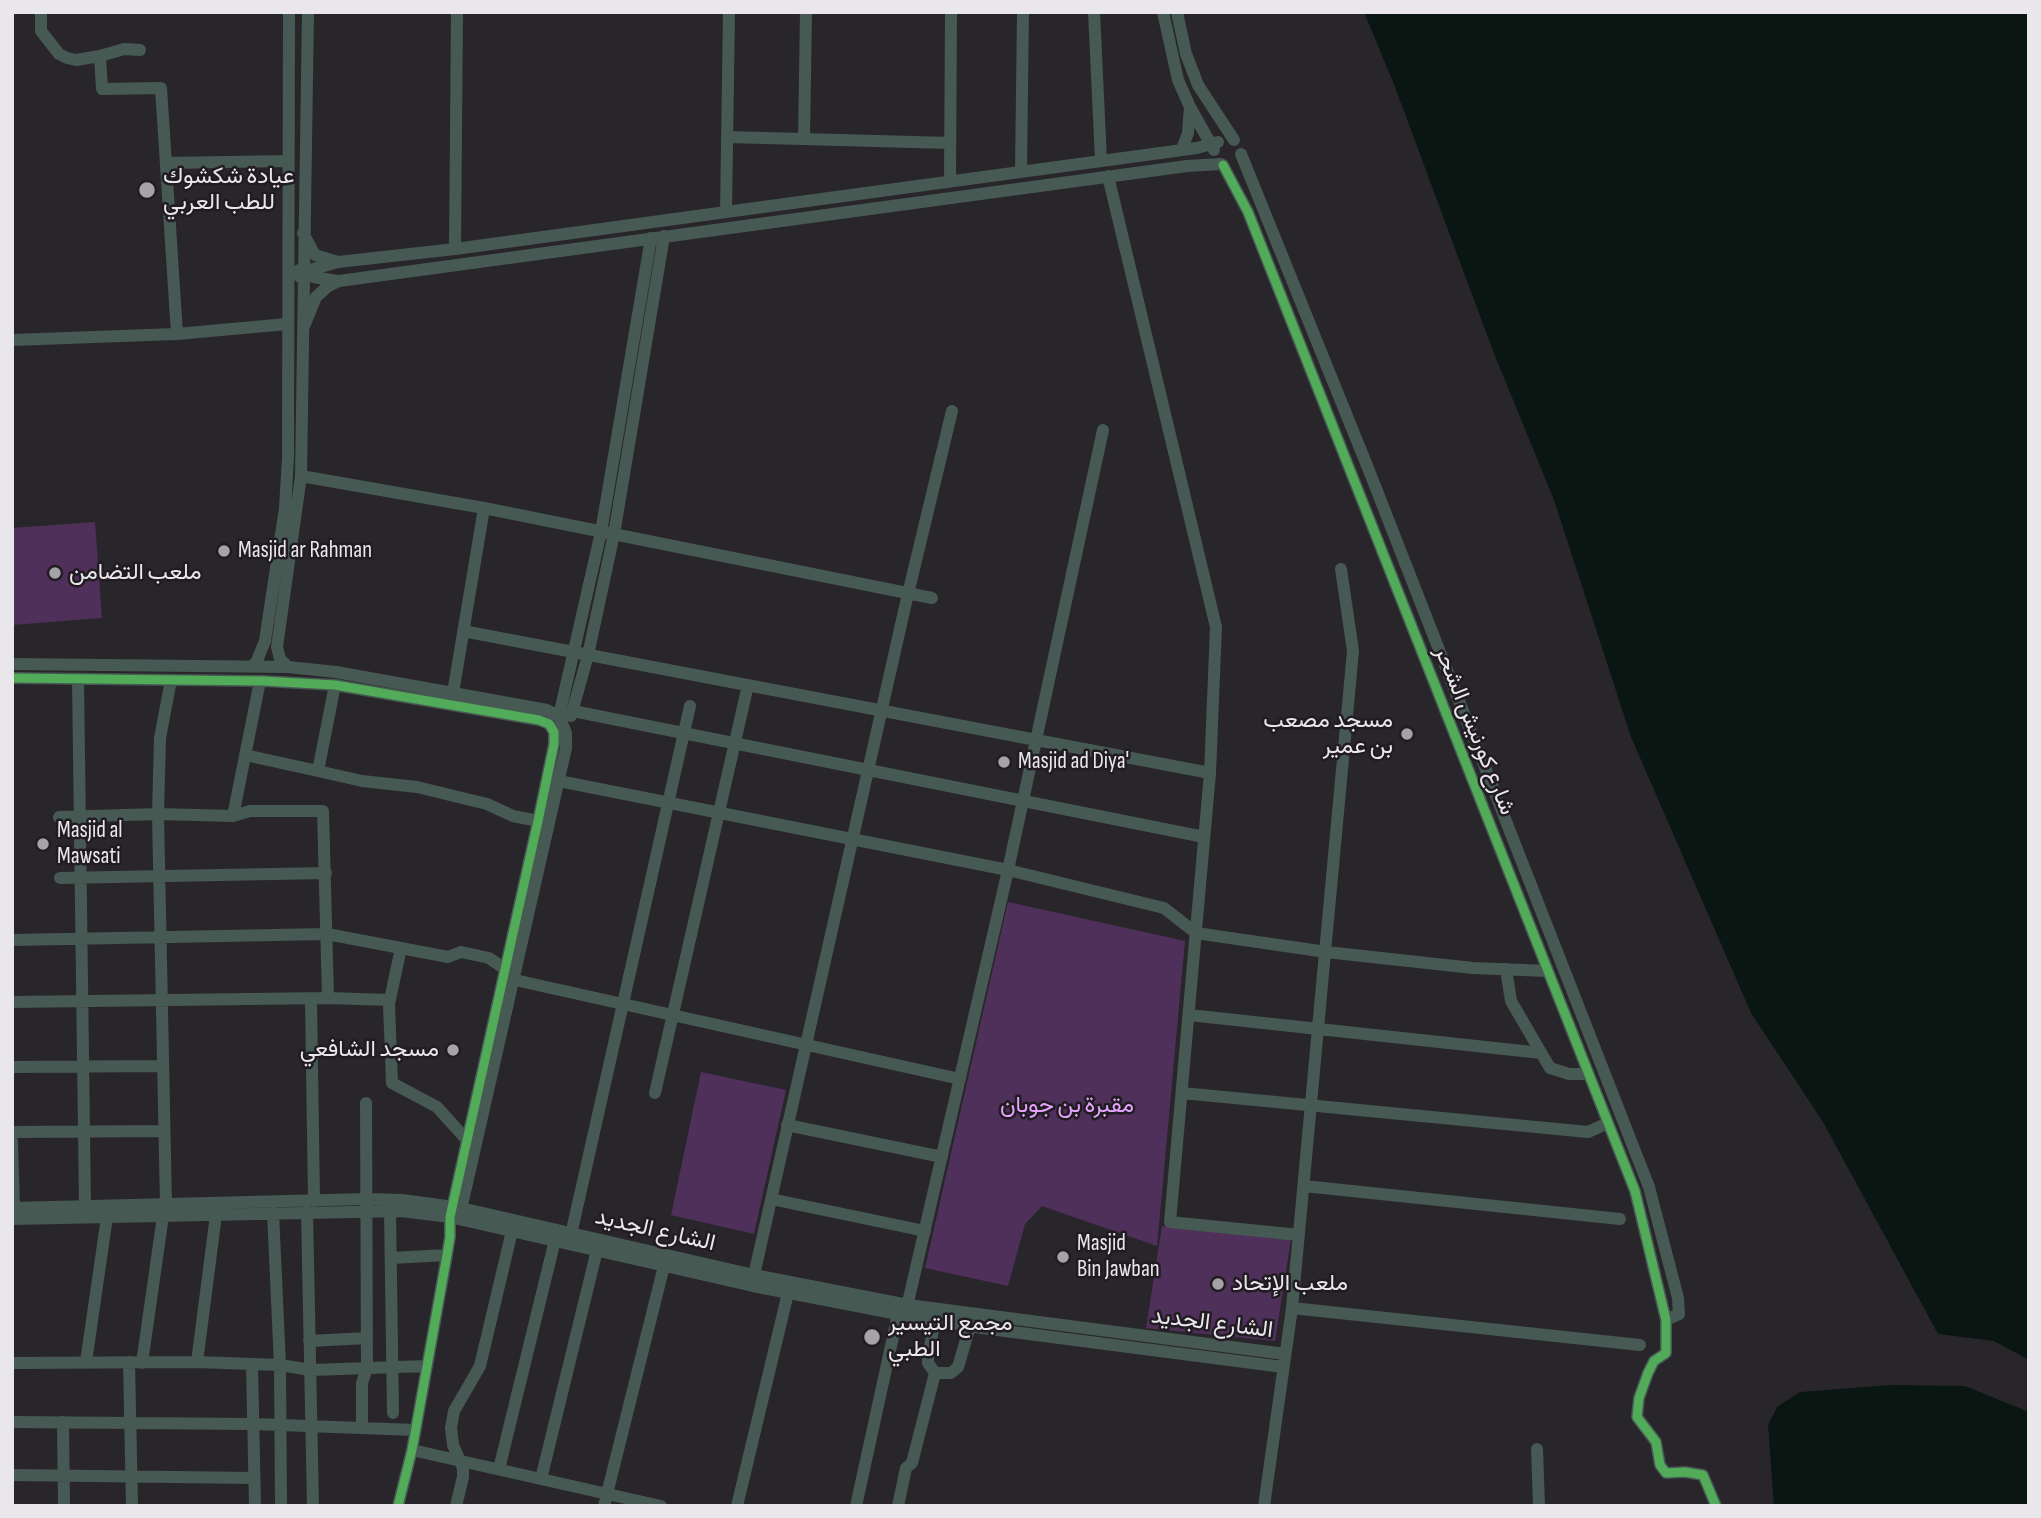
<!DOCTYPE html>
<meta charset="utf-8">
<style>
body{margin:0}
#map{position:relative;width:2041px;height:1518px;overflow:hidden;background:#29262b;font-family:"Sofia Sans Condensed",sans-serif}
canvas{display:block}
.frame{position:absolute;inset:0;border:14px solid #eae7ec;pointer-events:none}
</style>
<div id="map">
<canvas width="2041" height="1518"></canvas>
<div class="frame"></div>
</div>
<script>
const g = document.querySelector('canvas').getContext('2d');
g.lineJoin = 'round';
function fillPath(path, color) { g.fillStyle = color; g.fill(path, 'evenodd'); }
const poly = rows => new Path2D(rows.map(r => 'M' + r).join(''));
function stroke(path, color, width, dash) { g.strokeStyle = color; g.lineWidth = width; g.lineCap = dash ? 'butt' : 'round'; g.setLineDash(dash || []); g.stroke(path); }
function drawText(font, color, halo, rows, align = 'center') {
  g.font = font + ' "Sofia Sans Condensed",Vazirmatn,sans-serif'; g.lineWidth = 5; g.setLineDash([]); g.textBaseline = 'middle'; g.strokeStyle = halo; g.fillStyle = color; for (const [text, x, y, turn = 0] of rows) {
    g.save(); g.translate(x, y); g.rotate((+turn || 0) * Math.PI / 180); g.textAlign = isNaN(turn) ? turn : align; if (halo) g.strokeText(text, 0, 0); g.fillText(text, 0, 0); g.restore();
  }
}
const green = poly([
 [95,522,102,618,12,625,12,528],
 [1008,902,1185,941,1157,1246,1042,1206,1025,1224,1008,1286,925,1268],
 [701,1072,786,1090,754,1234,671,1215],
 [1162,1226,1291,1239,1275,1341,1146,1328]
]);
const water = poly([
 [1364,12,2029,12,2029,1360,1994,1341,1938,1334,1823,1122,1751,1013,1631,737,1554,500,1493,351,1395,87],
 [1890,1385,1965,1386,2029,1412,2029,1506,1774,1506,1768,1425,1777,1407,1800,1392]
]);
const minor = poly([
 [41,12,41,31,59,54,67,58,76,60,100,56,102,89,161,88,177,334],
 [1094,12,1101,160],
 [1163,12,1178,80,1190,107,1214,150],
 [1177,12,1186,54,1198,85,1234,140],
 [100,56,124,49,140,50],
 [728,137,950,143],
 [804,139,806,12],
 [1182,149,1188,133,1190,107],
 [1241,154,1368,468,1649,1187,1678,1298,1679,1314,1666,1320],
 [166,163,288,161],
 [1223,165,1248,212,1635,1191,1666,1320,1666,1353,1654,1361,1648,1373,1639,1398,1637,1417,1656,1442,1660,1465,1666,1473,1685,1472,1703,1475,1716,1506],
 [1021,171,1023,12],
 [1108,176,1216,627,1210,773,1170,1222,1299,1235],
 [950,181,951,12],
 [726,212,729,12],
 [303,233,315,255,338,262,455,249,726,212,1197,148,1218,142],
 [455,249,457,12],
 [299,270,313,277,338,281],
 [300,277,313,269,338,262],
 [303,329,316,297,327,287,339,281,1187,166,1221,164],
 [12,340,177,334,287,324],
 [301,476,484,508,932,598],
 [463,631,1210,773],
 [12,664,288,667,336,672,453,693,547,710,559,716,566,733,566,748,460,1214],
 [251,667,256,663,265,641,285,508,288,458,289,12],
 [288,667,280,659,277,647,301,476,308,12],
 [12,678,263,681,335,685,539,720,549,724,554,732,554,744,538,821,450,1217,450,1237,447,1255,412,1450,398,1506],
 [78,679,85,1206],
 [335,685,318,771,362,781,417,787,487,804,513,816,538,821],
 [453,693,484,508],
 [573,711,1204,837],
 [559,716,601,532,651,238],
 [571,716,588,655,614,534,664,236],
 [245,755,318,771],
 [559,781,1008,870,1164,908,1196,933,1326,952,1473,968,1547,971],
 [233,816,260,681],
 [59,817,158,814,233,816,250,811,323,811,328,998],
 [60,878,326,873],
 [12,940,327,934,448,957,461,952,489,958,505,969],
 [401,948,389,1004,392,1083,437,1107,466,1139],
 [1506,969,1511,1001,1550,1068,1569,1074,1589,1074],
 [515,980,960,1079],
 [311,999,314,1201],
 [12,1002,328,998,390,1000],
 [1189,1015,1541,1053],
 [12,1067,162,1066],
 [655,1093,748,685],
 [1182,1093,1588,1132,1608,1123],
 [787,1125,942,1157],
 [12,1132,164,1131],
 [12,1141,14,1208],
 [1304,1186,1620,1219],
 [771,1199,925,1231],
 [166,1205,158,814,160,738,171,680],
 [12,1208,366,1199,402,1200,461,1208,754,1275,908,1305,1285,1354],
 [390,1211,393,1413],
 [307,1212,313,1506],
 [273,1213,280,1365,281,1506],
 [12,1219,401,1211,450,1217,753,1286,898,1314,982,1328,1283,1367],
 [570,1239,690,706],
 [391,1258,447,1255],
 [754,1275,907,598,952,411],
 [1292,1308,1640,1345],
 [906,1311,1008,870,1103,430],
 [309,1341,367,1338],
 [86,1362,107,1217],
 [129,1362,132,1506],
 [197,1362,216,1215],
 [12,1363,197,1362,280,1365,311,1370,427,1366],
 [142,1363,163,1216],
 [252,1364,255,1506],
 [935,1373,951,1373,958,1367,970,1326],
 [12,1422,253,1424,415,1430],
 [63,1422,64,1506],
 [362,1428,362,1383,367,1368,366,1103],
 [1537,1449,1539,1506],
 [412,1450,661,1506],
 [499,1469,555,1240],
 [12,1475,254,1478],
 [541,1479,597,1250],
 [456,1506,463,1477,463,1468,453,1445,451,1428,454,1411,480,1366,512,1231],
 [604,1506,664,1266],
 [737,1506,788,1293],
 [856,1506,898,1314],
 [898,1506,906,1468,912,1463,935,1373,928,1363,928,1357,935,1320],
 [1264,1506,1292,1308,1353,651,1341,569]
]);
const cycleway = poly([
 [1223,165,1248,212,1635,1191,1666,1320,1666,1353,1654,1361,1648,1373,1639,1398,1637,1417,1656,1442,1660,1465,1666,1473,1685,1472,1703,1475,1716,1506],
 [12,678,263,681,335,685,539,720,549,724,554,732,554,744,538,821,450,1217,450,1237,447,1255,412,1450,398,1506]
]);
const markers = [
 [147,190,9,"#a6a3a8"],
 [224,551,7,"#a6a3a8"],
 [55,573,7,"#a6a3a8"],
 [1407,734,7,"#a6a3a8"],
 [1004,762,7,"#a6a3a8"],
 [43,844,7,"#a6a3a8"],
 [453,1050,7,"#a6a3a8"],
 [1063,1257,7,"#a6a3a8"],
 [1218,1284,7,"#a6a3a8"],
 [872,1337,9,"#a6a3a8"]
];
const poiNames = [
 ["عيادة شكشوك",163,177],
 ["للطب العربي",163,203],
 ["Masjid ar Rahman",238,551],
 ["ملعب التضامن",69,573],
 ["مسجد مصعب",1393,721,"right"],
 ["بن عمير",1393,747,"right"],
 ["Masjid ad Diya'",1018,762],
 ["Masjid al",57,831],
 ["Mawsati",57,857],
 ["مسجد الشافعي",439,1050,"right"],
 ["Masjid",1077,1244],
 ["Bin Jawban",1077,1270],
 ["ملعب الإتحاد",1232,1284],
 ["مجمع التيسير",888,1324],
 ["الطبي",888,1350]
];
const streetNames = [
 ["شارع كورنيش الشحر",1474,731,68],
 ["الشارع الجديد",655,1231,13],
 ["الشارع الجديد",1212,1324,7]
];
const parkNames = [
 ["مقبرة بن جوبان",1067,1106]
];
fillPath(green, '#4f305a');
fillPath(water, '#0a1612');
stroke(minor, '#475953', 12);
stroke(cycleway, '#51ab58', 9);
for (const [x, y, r, color] of markers) { const dot = new Path2D(); dot.arc(x, y, r, 0, 2 * Math.PI); g.fillStyle = color; g.fill(dot); stroke(dot, '#211c22', 2.5); }
drawText('23px', '#eae7ec', '#211c22', poiNames, 'left');
drawText('23px', '#eae7ec', '#211c22', streetNames);
drawText('23px', '#e6a3fe', '#211c22', parkNames);
</script>
